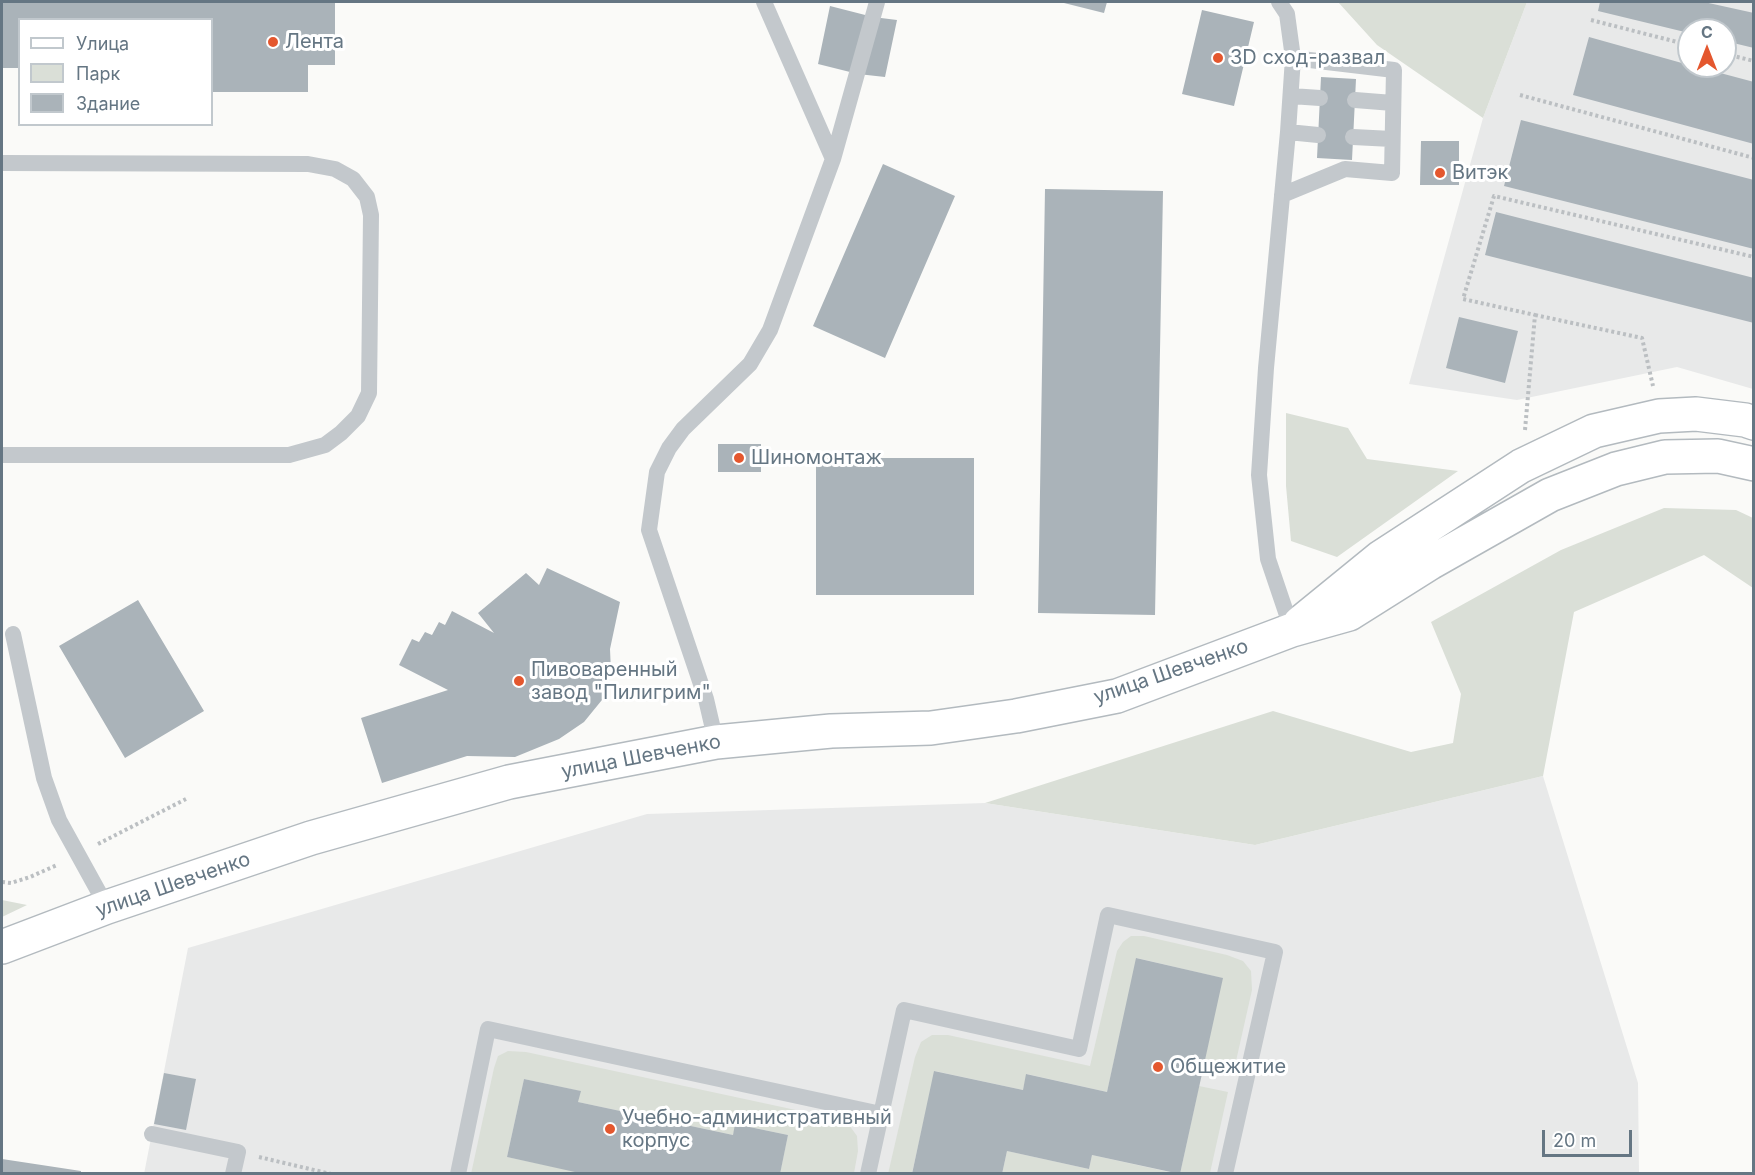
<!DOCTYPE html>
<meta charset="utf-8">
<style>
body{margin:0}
#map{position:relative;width:1755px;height:1175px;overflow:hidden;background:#fafaf8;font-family:Inter,sans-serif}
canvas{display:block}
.frame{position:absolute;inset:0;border:3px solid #657683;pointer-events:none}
.legend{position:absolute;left:18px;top:18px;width:195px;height:108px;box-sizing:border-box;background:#fff;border:2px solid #c1c8cd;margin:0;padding:8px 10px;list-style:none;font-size:18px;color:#657683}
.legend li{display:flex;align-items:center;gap:12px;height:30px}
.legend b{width:30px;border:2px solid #c1c8cd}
.north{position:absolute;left:1677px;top:18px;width:60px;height:60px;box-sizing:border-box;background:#fff;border:2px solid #c1c8cd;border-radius:50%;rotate:0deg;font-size:16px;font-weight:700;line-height:24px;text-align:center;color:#657683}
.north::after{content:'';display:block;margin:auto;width:21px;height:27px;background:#e4572e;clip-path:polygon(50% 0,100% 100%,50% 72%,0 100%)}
.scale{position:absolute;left:1542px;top:1130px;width:90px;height:27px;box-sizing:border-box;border:3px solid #657683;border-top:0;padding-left:8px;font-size:18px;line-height:21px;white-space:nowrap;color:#657683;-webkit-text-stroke:4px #fff;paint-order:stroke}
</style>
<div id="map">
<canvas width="1755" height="1175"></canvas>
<div class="frame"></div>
<ul class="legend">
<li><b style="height:8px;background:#fff"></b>Улица</li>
<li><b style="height:16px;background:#dadfd7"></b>Парк</li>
<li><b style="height:16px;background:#aab3b9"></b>Здание</li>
</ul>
<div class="north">С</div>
<div class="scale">20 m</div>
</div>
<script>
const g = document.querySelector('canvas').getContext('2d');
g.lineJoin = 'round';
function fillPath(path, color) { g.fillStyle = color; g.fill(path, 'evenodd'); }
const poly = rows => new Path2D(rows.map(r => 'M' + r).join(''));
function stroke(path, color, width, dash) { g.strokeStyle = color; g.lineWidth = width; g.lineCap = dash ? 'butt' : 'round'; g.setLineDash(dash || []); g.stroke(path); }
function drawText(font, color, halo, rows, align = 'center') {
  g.font = font + ' Inter,sans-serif'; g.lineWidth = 6; g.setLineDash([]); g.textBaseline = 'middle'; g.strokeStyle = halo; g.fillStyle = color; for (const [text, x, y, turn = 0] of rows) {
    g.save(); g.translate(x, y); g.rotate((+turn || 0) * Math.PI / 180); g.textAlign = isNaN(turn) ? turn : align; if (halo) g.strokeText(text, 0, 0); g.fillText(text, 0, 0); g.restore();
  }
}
const built = poly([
 [1527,2,1753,2,1753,389,1677,367,1517,400,1409,384,1483,118],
 [1689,30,1725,30,1725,66,1689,66],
 [1543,776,1638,1083,1639,1173,144,1174,188,948,647,814,985,803,1255,845]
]);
const green = poly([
 [1338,2,1527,2,1483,118,1377,45],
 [1286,413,1348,428,1367,459,1458,471,1337,557,1291,541,1286,486],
 [1664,508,1736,510,1753,518,1753,588,1704,555,1574,612,1543,776,1255,845,985,803,1273,711,1411,752,1453,743,1461,694,1431,622,1561,550],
 [2,900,27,905,2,917],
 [1131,936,1144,936,1227,955,1243,961,1251,971,1252,990,1234,1070,1204,1063,1222,978,1137,958,1107,1092,1027,1074,1023,1090,935,1071,912,1173,888,1174,915,1057,921,1042,932,1035,948,1035,1090,1066,1117,951,1123,942],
 [508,1051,526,1052,833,1118,849,1125,857,1136,858,1151,854,1173,780,1173,788,1135,736,1124,733,1135,578,1102,580,1091,524,1079,507,1157,584,1173,471,1174,494,1068,498,1056],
 [1199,1086,1228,1092,1210,1173,1180,1174],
 [1007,1151,1089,1169,1092,1155,1178,1174,1002,1174]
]);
const building = poly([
 [2,2,335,2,335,65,308,65,308,92,212,92,212,20,20,20,20,68,2,68],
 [1060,2,1107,2,1104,13],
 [1600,2,1704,2,1754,13,1754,48,1725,41,1725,30,1689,30,1689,33,1598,11],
 [830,6,873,17,897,20,885,77,858,74,818,64],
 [1202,10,1254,22,1234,106,1182,94],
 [1589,37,1689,65,1689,66,1694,66,1754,82,1754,144,1573,95],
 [1321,77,1356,79,1352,160,1317,158],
 [1521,120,1754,180,1754,249,1504,186],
 [1421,141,1459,141,1459,185,1420,185],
 [883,164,955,196,885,358,813,326],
 [1045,189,1163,191,1155,615,1038,613],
 [1496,212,1754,278,1754,323,1485,255],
 [1459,317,1518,331,1505,383,1446,368],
 [718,444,761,444,761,472,718,472],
 [816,458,974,458,974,595,816,595],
 [547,568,620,602,610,649,611,672,606,695,584,722,559,739,515,757,467,756,382,783,361,718,448,690,399,665,412,639,419,642,425,632,432,635,439,622,445,625,452,611,494,633,478,613,526,573,539,585],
 [138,600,204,711,125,758,59,646],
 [1136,958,1223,978,1180,1174,1092,1155,1089,1169,1007,1151,1002,1174,912,1174,934,1071,1023,1090,1026,1074,1107,1092],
 [164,1073,196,1079,186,1130,154,1124],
 [524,1079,581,1091,578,1102,733,1135,735,1124,788,1135,780,1174,584,1174,507,1157],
 [2,1159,81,1171,81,1174,2,1174]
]);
const path = poly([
 [1591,20,1689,45],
 [1725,54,1754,61],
 [1520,95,1754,158],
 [1535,315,1642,338,1653,386],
 [1525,430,1535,315,1463,299,1494,196,1754,257],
 [98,844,186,799],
 [2,882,11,883,30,877,57,865],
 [259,1157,331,1174]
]);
const lane = poly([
 [764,2,833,159],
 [1279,2,1287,14,1293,58,1288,132,1266,368,1259,475,1268,559,1292,630],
 [1291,96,1320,98],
 [1355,100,1393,103],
 [1288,132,1318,135],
 [1353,137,1392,139],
 [2,163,308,164,335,169,353,179,367,197,371,215,369,393,358,416,341,433,325,445,289,455,2,455],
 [1282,195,1345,169,1392,173,1394,70,1293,58],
 [13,634,44,778,59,820,107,907],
 [716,742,706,699,649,530,657,472,669,448,683,429,750,364,770,330,833,159,877,2],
 [152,1134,238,1152,233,1174],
 [458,1174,488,1029,881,1114],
 [868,1174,904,1010,1079,1049,1108,915,1275,952,1225,1174]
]);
const secondary = poly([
 [1300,623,1381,557,1521,466,1594,431,1659,416,1696,414,1745,420,1754,423],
 [2,947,107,907,311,838,509,782,716,742,831,731,931,728,1016,716,1117,696,1292,630,1349,614,1430,563,1550,495,1616,469,1665,457,1718,456,1754,464]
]);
const markers = [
 [273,42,6,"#e4572e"],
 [1218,58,6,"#e4572e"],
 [1440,173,6,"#e4572e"],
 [739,458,6,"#e4572e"],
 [519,681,6,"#e4572e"],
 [1158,1067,6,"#e4572e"],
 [610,1129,6,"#e4572e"]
];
const poiNames = [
 ["Лента",285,42],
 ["3D сход-развал",1230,58],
 ["Витэк",1452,173],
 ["Шиномонтаж",751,458],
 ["Пивоваренный",531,670],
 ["завод \"Пилигрим\"",531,693],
 ["Общежитие",1170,1067],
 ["Учебно-административный",622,1118],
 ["корпус",622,1141]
];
const streetNames = [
 ["улица Шевченко",1171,672,-19],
 ["улица Шевченко",641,757,-11],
 ["улица Шевченко",173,885,-19]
];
fillPath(built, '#e8e9e9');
fillPath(green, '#dadfd7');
fillPath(building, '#aab3b9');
stroke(secondary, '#b3babf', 36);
stroke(path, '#bbbfc2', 4, [3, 3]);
stroke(lane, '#c3c8cc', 16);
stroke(secondary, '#fff', 33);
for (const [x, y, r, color] of markers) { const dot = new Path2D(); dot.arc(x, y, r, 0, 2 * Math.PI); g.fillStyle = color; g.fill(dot); stroke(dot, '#fff', 2); }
drawText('20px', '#657683', '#fff', poiNames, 'left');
drawText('20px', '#657683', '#fff', streetNames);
</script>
